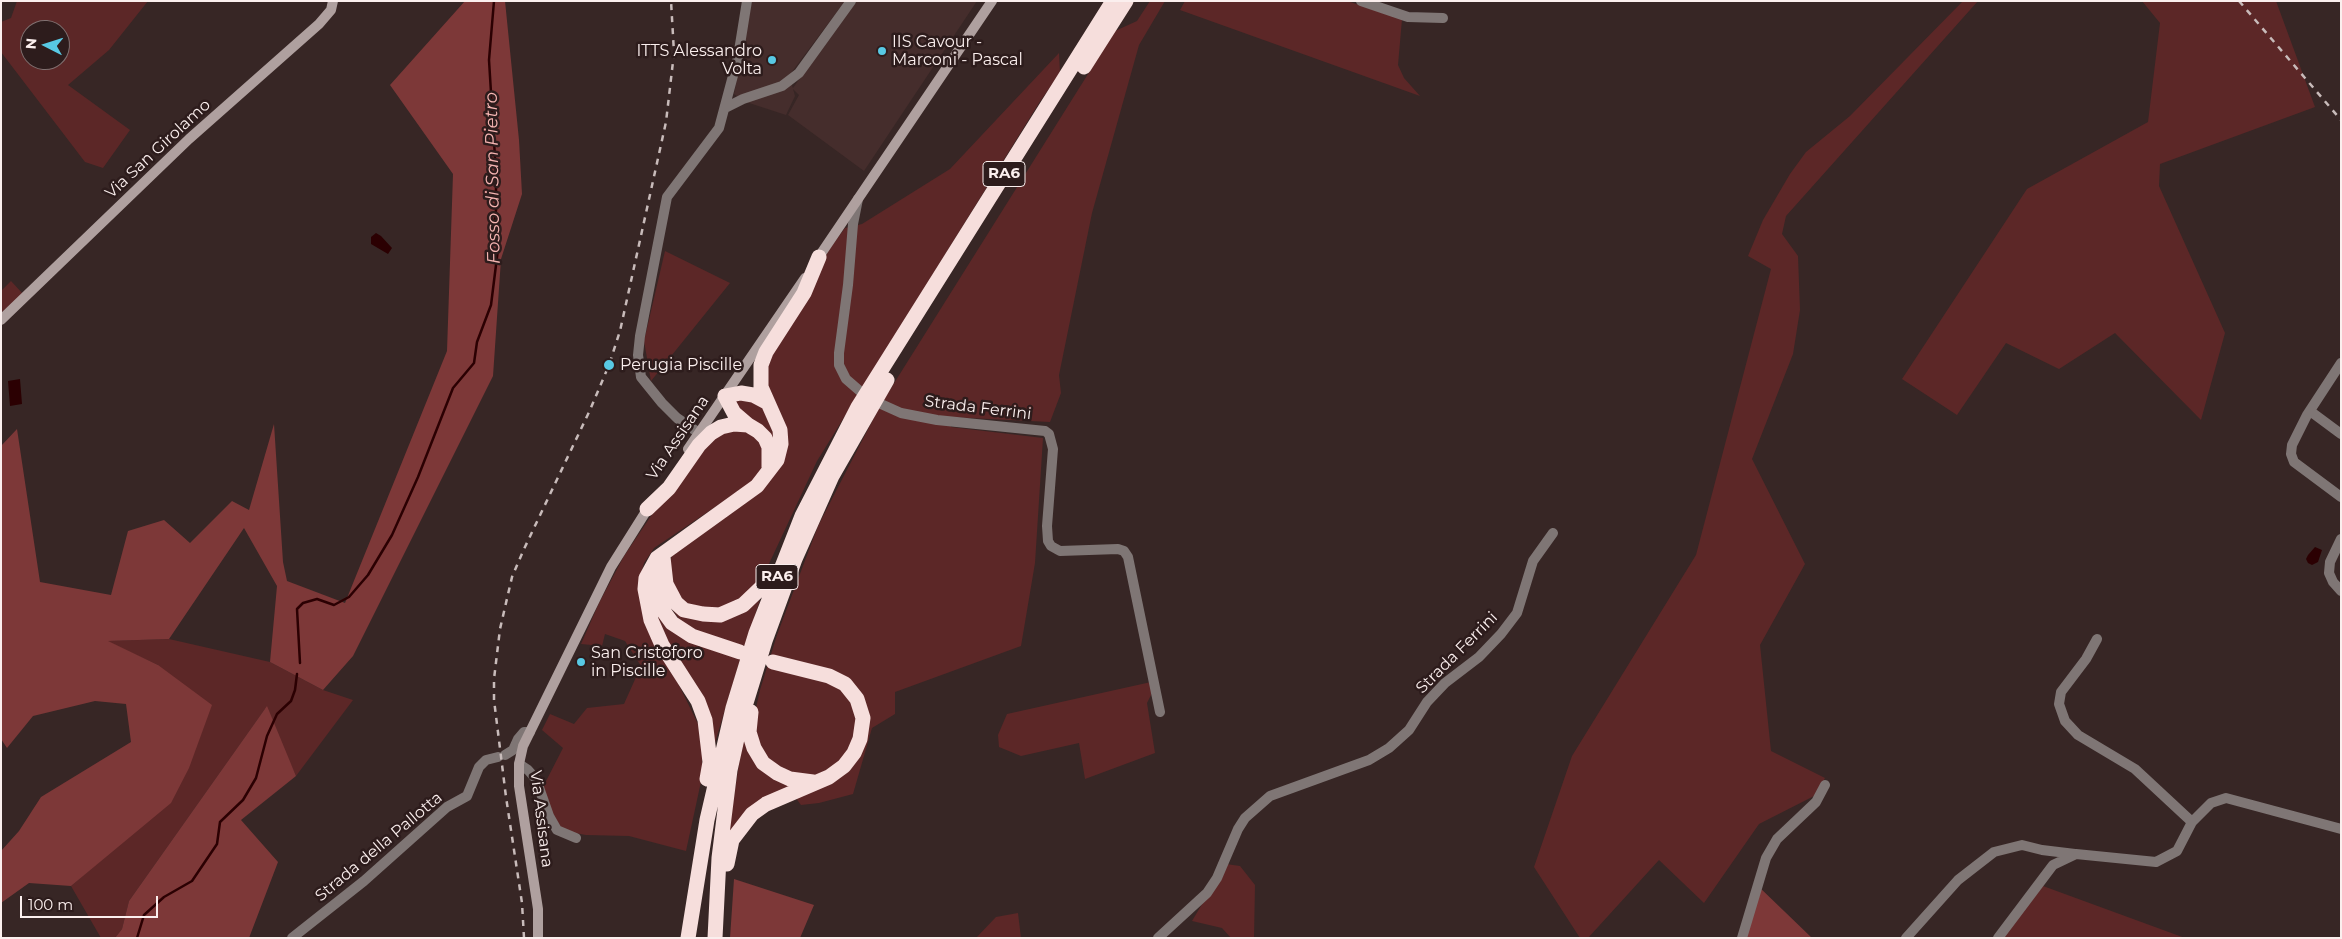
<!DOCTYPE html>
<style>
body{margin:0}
#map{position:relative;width:2342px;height:939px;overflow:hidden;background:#372625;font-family:Montserrat,sans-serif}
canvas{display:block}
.frame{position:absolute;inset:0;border:2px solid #fbefee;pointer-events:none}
.north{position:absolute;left:20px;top:20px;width:50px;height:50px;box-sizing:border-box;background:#2d1c1c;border:1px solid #7f7070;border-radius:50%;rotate:275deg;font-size:14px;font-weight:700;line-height:20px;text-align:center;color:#fbefee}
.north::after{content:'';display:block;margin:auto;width:18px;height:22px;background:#58c9e4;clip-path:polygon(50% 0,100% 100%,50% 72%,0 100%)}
.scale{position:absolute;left:20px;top:896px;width:138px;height:22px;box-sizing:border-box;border:2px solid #fbefee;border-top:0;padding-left:6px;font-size:15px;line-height:18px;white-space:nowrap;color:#fbefee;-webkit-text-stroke:4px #2d1c1c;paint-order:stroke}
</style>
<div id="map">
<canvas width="2342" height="939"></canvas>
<div class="frame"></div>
<div class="north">N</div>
<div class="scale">100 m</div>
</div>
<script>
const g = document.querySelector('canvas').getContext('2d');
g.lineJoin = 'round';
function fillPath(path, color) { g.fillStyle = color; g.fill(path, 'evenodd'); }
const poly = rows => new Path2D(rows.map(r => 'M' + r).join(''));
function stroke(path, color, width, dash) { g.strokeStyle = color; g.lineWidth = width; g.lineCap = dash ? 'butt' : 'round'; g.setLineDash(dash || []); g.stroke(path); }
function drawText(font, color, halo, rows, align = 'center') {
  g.font = font + ' Montserrat,sans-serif'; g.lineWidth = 5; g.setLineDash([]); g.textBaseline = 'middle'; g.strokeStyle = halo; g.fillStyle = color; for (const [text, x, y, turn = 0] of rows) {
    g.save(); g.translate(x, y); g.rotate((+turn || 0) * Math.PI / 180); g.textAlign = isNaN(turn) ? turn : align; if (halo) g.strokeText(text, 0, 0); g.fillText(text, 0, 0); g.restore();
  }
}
const built = poly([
 [752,1,845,1,788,77,793,88,855,1,977,1,864,171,788,115,799,95,793,89,795,96,786,115,746,102,734,94]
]);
const green = poly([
 [17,1,148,1,109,50,68,85,130,130,103,168,85,162,1,52,1,22,11,18],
 [30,30,60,30,60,60,30,60],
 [1150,1,1165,1,1139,45,1092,213,1059,375,1061,393,1050,422,949,417,951,427,1043,438,1035,563,1021,646,895,692,895,714,872,728,853,794,819,803,801,805,789,789,727,841,743,738,758,750,752,726,760,690,777,635,818,526,881,404,1115,31,1137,21],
 [1185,1,1347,1,1402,19,1398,65,1404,78,1420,96,1180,10],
 [1963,1,1978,1,1786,216,1782,234,1798,256,1800,310,1793,354,1752,459,1805,564,1760,645,1771,751,1825,778,1816,795,1759,824,1704,903,1659,860,1588,938,1580,938,1534,867,1572,756,1696,555,1771,269,1748,256,1763,220,1790,174,1806,152,1850,116],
 [2142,1,2276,1,2315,107,2160,164,2159,186,2225,333,2201,420,2115,333,2059,369,2006,343,1957,415,1902,379,2027,189,2148,122,2160,23],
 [1059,53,1060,73,1039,103,817,461,760,583,744,597,711,612,677,600,668,568,672,555,779,465,763,375,768,358,822,259,845,228,862,224,950,169],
 [665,251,730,283,651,381,644,341],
 [11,281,24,295,2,312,1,291],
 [737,398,760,402,777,441,742,416,735,400],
 [720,431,750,431,760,440,764,455,764,467,754,481,654,548,644,563,638,584,645,625,672,671,702,732,702,777,686,851,629,836,586,835,564,831,553,817,543,787,563,748,542,730,550,714,574,724,587,708,624,704,641,666,625,641,605,634,602,646,581,644,599,603,624,556,653,513],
 [662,595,688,614,743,611,760,600,745,646,699,633,681,622],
 [660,614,741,657,714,746,654,619],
 [169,639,270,662,323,690,353,700,296,776,265,709,129,901,122,929,115,938,101,938,71,886,115,848,158,665,106,641],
 [1151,682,1151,695,1147,703,1155,753,1085,779,1079,743,1021,756,999,747,998,735,1007,714],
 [1226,864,1240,866,1255,885,1254,938,1231,938,1222,928,1192,921],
 [2043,886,2185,938,2002,938],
 [1018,913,1021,938,976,938,996,917]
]);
const forest = poly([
 [465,1,505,1,519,140,522,194,501,259,493,376,353,656,323,690,270,662,277,586,244,528,169,639,108,641,158,665,212,705,189,768,171,803,71,886,29,883,1,903,1,851,19,831,41,797,131,742,126,704,95,701,33,716,7,748,1,739,1,446,17,429,40,582,111,595,128,531,164,520,190,543,232,501,249,510,274,424,283,562,287,581,345,603,447,351,453,174,390,85],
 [267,706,296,776,241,820,278,862,249,938,115,938,122,929,129,901],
 [734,879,814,905,800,938,730,938],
 [1757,885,1812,938,1742,938]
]);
const water = poly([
 [376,233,381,236,392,248,388,254,371,244,371,237],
 [20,379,22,404,10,406,8,381],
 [2315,547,2322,550,2318,562,2312,565,2308,563,2306,559,2308,555]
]);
const stream = poly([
 [300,663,297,609,303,603,317,599,334,605,349,597,368,575,392,535,418,477,453,388,474,363,477,342,491,305,498,249,493,232,496,210,496,174,489,60,494,1],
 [137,938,144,915,164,897,192,881,217,844,220,822,243,800,256,778,267,736,277,714,291,701,295,690,297,674]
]);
const street = poly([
 [1361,1,1408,17,1443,18],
 [725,108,743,99,782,86,799,73,851,1],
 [858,199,853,224,848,285,839,353,839,365,846,379,861,392],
 [2341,363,2307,415,2292,445,2291,454,2294,462,2341,497],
 [881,404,901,413,937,420,1045,431,1049,434,1053,449,1047,526,1048,541,1051,546,1060,551,1118,549,1124,551,1128,557,1160,712],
 [2310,411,2341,434],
 [699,433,677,418,662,403,641,377,638,355,640,336,667,197,719,128,738,57,747,1],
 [2341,539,2330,562,2329,573,2333,582,2341,591],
 [2097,639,2086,659,2061,692,2059,704,2065,721,2078,735,2135,769,2192,822],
 [505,755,513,750,518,739,524,732,530,732],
 [519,764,528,770,536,779,549,816,557,830,576,838],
 [292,938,364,881,447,807,467,796,479,767,486,760,498,757],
 [1158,938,1207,893,1217,878,1238,829,1245,818,1270,796,1369,760,1389,748,1409,730,1427,702,1445,683,1479,657,1501,634,1517,613,1533,561,1553,533],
 [1742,938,1766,858,1777,839,1816,802,1825,785],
 [1906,938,1958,880,1994,852,2022,845,2042,850,2075,854],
 [1998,938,2053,865,2076,854,2156,862,2177,851,2192,822,2211,803,2226,798,2341,829]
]);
const secondary = poly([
 [816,261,992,1],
 [1,320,189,139,319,24,331,10,333,1],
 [688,449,805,278],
 [538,938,538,909,519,786,519,764,523,746,611,567,650,505]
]);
const highway = poly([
 [1084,67,1126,1],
 [748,425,734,413,725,396,741,393,753,395,768,403],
 [647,509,669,488,699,445,711,433,721,427,734,424,748,425,758,431,765,438,769,447,769,467],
 [663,557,666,584,676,603,684,610,703,614,720,615,743,605,765,584,771,572],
 [658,572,656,585,659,598,664,612,672,623,692,636,740,652],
 [751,712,749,732,754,748,763,763,777,773,790,779,813,782],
 [707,779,710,762,705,720,698,701,662,645,651,620,645,589,646,578,657,558,757,486,777,460,781,444,780,430,761,387,761,365,766,352,804,293,819,257],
 [727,864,732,840,752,814,766,804,829,777,844,766,854,753,860,739,863,718,857,699,845,684,829,676,773,662],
 [688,938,707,820,733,708,756,633,802,516,858,407,1113,1],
 [715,938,719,858,730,770,742,716,765,641,795,559,832,476,887,380]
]);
const rail = poly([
 [2239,1,2341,120],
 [524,938,522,903,506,797,494,700,494,679,500,629,512,577,524,549,590,410,609,365,620,331,666,122,674,53,671,1]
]);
const markers = [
 [882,51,5,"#58c9e4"],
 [772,60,5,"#58c9e4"],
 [609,365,6,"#58c9e4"],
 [581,662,5,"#58c9e4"]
];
const shields = [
 [1004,174,42],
 [777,577,42]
];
const shieldNames = [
 ["RA6",1004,174],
 ["RA6",777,577]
];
const poiNames = [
 ["IIS Cavour -",892,42],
 ["Marconi - Pascal",892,60],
 ["ITTS Alessandro",762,51,"right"],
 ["Volta",762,69,"right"],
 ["Perugia Piscille",620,365],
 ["San Cristoforo",591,653],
 ["in Piscille",591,671]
];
const streetNames = [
 ["Via San Girolamo",158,149,-43],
 ["Strada Ferrini",978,408,7],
 ["Via Assisana",678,438,-56],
 ["Strada Ferrini",1457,653,-45],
 ["Via Assisana",541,819,83],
 ["Strada della Pallotta",379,847,-40]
];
const waterNames = [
 ["Fosso di San Pietro",493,178,-91]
];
fillPath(built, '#452d2c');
fillPath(green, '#5c2727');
fillPath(forest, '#7d3838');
fillPath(water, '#2b0002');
stroke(stream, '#2b0002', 2.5);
stroke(street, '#7f7675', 10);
stroke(secondary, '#afa09f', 10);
stroke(highway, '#f6dedc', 15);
stroke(rail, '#c8bbba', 2.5, [6, 6]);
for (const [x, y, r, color] of markers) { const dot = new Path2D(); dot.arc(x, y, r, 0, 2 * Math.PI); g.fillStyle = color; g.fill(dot); stroke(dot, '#2d1c1c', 2); }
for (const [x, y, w] of shields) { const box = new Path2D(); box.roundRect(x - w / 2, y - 12.5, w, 25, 4); g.fillStyle = '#2d1c1c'; g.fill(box); stroke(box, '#fbefee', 1); }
drawText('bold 15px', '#fbefee', null, shieldNames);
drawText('16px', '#fbefee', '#2d1c1c', poiNames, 'left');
drawText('16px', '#fbefee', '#2d1c1c', streetNames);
drawText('italic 18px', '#f6b5b2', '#2d1c1c', waterNames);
</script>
